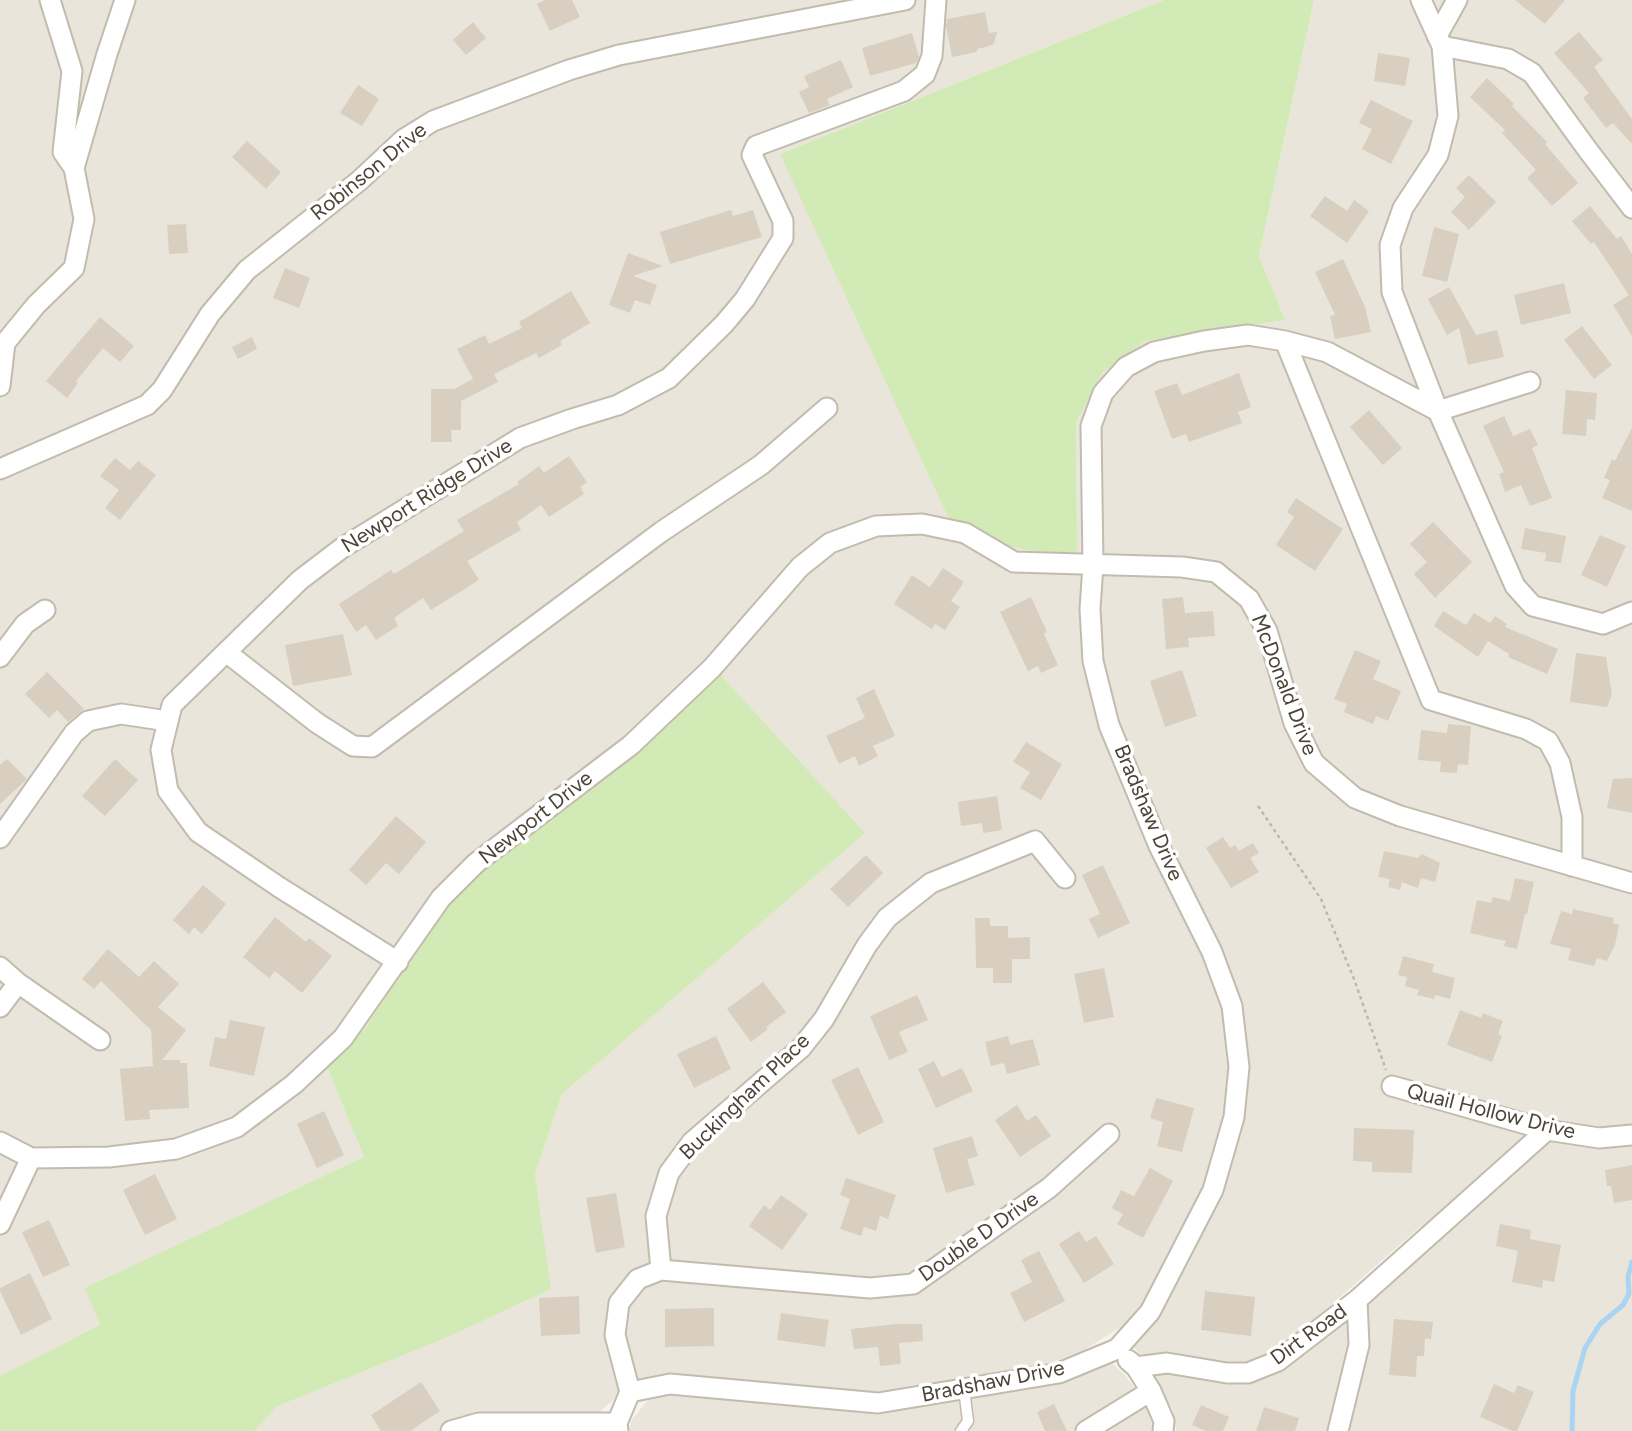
<!DOCTYPE html>
<style>
body{margin:0}
canvas{display:block;background:#f6f3ec}
</style>
<canvas width="1632" height="1431"></canvas>
<script>
const g = document.querySelector('canvas').getContext('2d');
g.lineJoin = 'round';
function fillPath(path, color) { g.fillStyle = color; g.fill(path, 'evenodd'); }
const poly = rows => new Path2D(rows.map(r => 'M' + r).join(''));
function stroke(path, color, width, dash) { g.strokeStyle = color; g.lineWidth = width; g.lineCap = dash ? 'butt' : 'round'; g.setLineDash(dash || []); g.stroke(path); }
function drawText(font, color, halo, rows, align = 'center') {
  g.font = font + ' Figtree,sans-serif'; g.lineWidth = 7; g.setLineDash([]); g.textBaseline = 'middle'; g.strokeStyle = halo; g.fillStyle = color; for (const [text, x, y, turn = 0] of rows) {
    g.save(); g.translate(x, y); g.rotate((+turn || 0) * Math.PI / 180); g.textAlign = isNaN(turn) ? turn : align; if (halo) g.strokeText(text, 0, 0); g.fillText(text, 0, 0); g.restore();
  }
}
const residential = poly([
 [0,0,1164,0,780,154,1077,552,1076,423,1101,373,1145,341,1285,320,1259,256,1314,0,1632,0,1632,1431,1176,1431,1173,1410,1148,1374,1150,1370,1254,1376,1431,1239,1421,1226,1282,1348,1261,1361,1235,1367,1143,1359,1119,1328,1081,1352,1043,1365,873,1392,681,1375,651,1379,620,1394,596,1415,600,1431,254,1431,278,1406,446,1338,551,1289,535,1174,562,1094,864,833,718,672,430,927,366,1027,327,1067,364,1157,86,1288,101,1325,0,1376],
 [1108,1360,1125,1375,1145,1402,1155,1431,629,1431,631,1421,647,1401,672,1392,880,1411]
]);
const green = poly([
 [1164,0,1314,0,1259,256,1285,320,1145,341,1102,373,1076,423,1077,552,1050,554,1012,547,950,521,780,154],
 [718,672,865,833,562,1094,535,1174,551,1289,446,1338,278,1406,254,1431,0,1431,0,1376,100,1325,85,1288,364,1157,327,1067,366,1027,430,927,476,874]
]);
const stream = poly([
 [1572,1431,1573,1391,1585,1348,1600,1324,1623,1305,1629,1294,1628,1276,1632,1262]
]);
const building = poly([
 [545,0,572,0,580,17,550,31,537,4],
 [1515,0,1565,0,1545,24],
 [985,12,989,33,997,32,994,43,990,46,977,49,977,52,952,57,946,26,947,19],
 [473,22,486,38,466,55,453,40],
 [1579,32,1603,60,1594,67,1632,119,1632,144,1613,123,1606,128,1583,98,1589,93,1554,53],
 [912,33,919,57,916,63,870,76,862,48],
 [1378,53,1410,58,1405,86,1374,81],
 [841,60,853,87,827,99,830,105,809,113,799,92,809,87,804,76],
 [1487,78,1514,104,1512,106,1547,142,1545,144,1578,183,1552,206,1527,178,1536,170,1502,133,1505,130,1470,97],
 [358,85,379,99,362,126,340,113],
 [1371,100,1413,121,1391,164,1362,149,1372,129,1359,123],
 [247,141,281,172,266,189,232,157],
 [1469,175,1496,202,1469,230,1451,212,1465,197,1456,188],
 [1325,196,1347,211,1354,200,1369,211,1347,243,1310,216],
 [1590,206,1617,239,1621,236,1632,254,1632,336,1613,305,1629,295,1594,242,1591,244,1572,221],
 [731,210,733,216,753,210,762,237,670,264,660,232],
 [186,224,188,253,169,254,167,225],
 [1434,227,1459,234,1447,282,1422,276],
 [628,253,663,266,633,276,657,285,650,305,635,300,630,313,609,305],
 [1343,259,1365,307,1371,332,1335,339,1330,316,1335,315,1315,272],
 [285,268,310,278,299,308,273,298],
 [1564,283,1571,313,1521,325,1514,295],
 [1449,287,1476,335,1497,330,1504,357,1468,365,1459,328,1447,335,1428,299],
 [571,291,590,323,560,341,562,345,539,358,536,353,494,374,498,382,461,401,461,430,451,430,452,442,431,442,431,389,454,389,473,379,457,349,485,335,489,344,522,328,519,322],
 [100,317,134,346,120,362,103,348,76,381,78,383,67,398,46,381],
 [1582,326,1612,365,1594,379,1564,340],
 [252,337,257,349,238,359,232,347],
 [1239,373,1251,407,1238,412,1242,423,1189,442,1186,434,1172,439,1154,391,1177,383,1182,395],
 [1566,390,1597,393,1595,420,1587,419,1586,436,1562,434],
 [1369,410,1402,448,1383,465,1350,427],
 [1504,416,1513,436,1530,429,1538,445,1532,448,1552,498,1530,506,1521,485,1505,492,1499,474,1504,472,1483,426],
 [1632,428,1632,511,1602,498,1610,480,1604,478,1612,459,1615,461],
 [569,456,587,482,580,487,584,494,549,517,541,505,517,522,521,530,467,561,479,580,431,610,423,598,394,618,398,626,376,640,366,625,356,632,339,604,391,570,394,574,464,531,457,520,519,484,517,482,539,466,544,473],
 [115,458,130,470,138,461,156,475,120,520,105,508,119,490,100,476],
 [1296,498,1343,529,1315,571,1276,545,1294,517,1287,512],
 [1433,522,1472,562,1435,598,1414,574,1427,562,1410,544],
 [1525,528,1566,536,1561,563,1545,561,1546,553,1521,549],
 [1600,535,1626,546,1607,587,1581,575],
 [943,568,964,582,951,601,960,607,945,630,935,624,932,629,894,604,912,575,930,587],
 [1031,597,1047,632,1044,634,1058,665,1041,673,1038,666,1028,671,1000,612],
 [1183,597,1185,613,1213,611,1215,636,1188,638,1189,647,1166,649,1162,599],
 [1443,611,1466,625,1474,613,1490,623,1495,616,1507,624,1505,627,1558,649,1547,674,1508,657,1509,654,1488,641,1478,657,1434,626],
 [343,634,352,675,293,686,285,645],
 [1355,650,1381,661,1373,679,1401,691,1388,721,1376,716,1373,724,1344,712,1347,704,1334,699],
 [1576,653,1606,657,1612,694,1607,707,1570,702],
 [1182,670,1197,716,1165,727,1150,681],
 [47,672,84,709,68,722,57,710,49,718,25,694],
 [874,689,895,736,873,746,878,756,859,766,855,756,839,764,826,736,865,718,856,698],
 [1448,724,1471,726,1468,765,1458,764,1457,773,1440,772,1441,762,1418,760,1421,730,1447,733],
 [1026,742,1062,764,1041,800,1020,788,1030,772,1013,762],
 [7,759,27,779,0,804,0,765],
 [115,759,138,780,105,816,82,796],
 [1632,778,1632,813,1607,808,1613,779],
 [997,796,1002,830,983,833,982,823,961,826,958,802],
 [396,816,426,842,399,874,386,863,366,885,349,870],
 [1223,837,1230,848,1235,845,1239,851,1253,843,1259,853,1250,858,1259,872,1231,888,1206,848],
 [1384,851,1418,858,1422,854,1440,863,1435,882,1421,878,1418,888,1402,882,1400,890,1388,887,1390,879,1378,877],
 [866,855,883,873,848,907,830,889],
 [1103,865,1130,923,1098,938,1089,919,1100,914,1082,875],
 [1515,878,1534,882,1527,914,1525,914,1517,949,1504,946,1506,941,1470,933,1477,900,1491,903,1493,897,1510,901],
 [203,885,226,904,202,934,194,927,189,934,173,920],
 [1573,909,1614,918,1613,923,1619,925,1615,945,1607,961,1597,958,1594,966,1568,960,1571,949,1550,944,1561,911,1572,914],
 [275,917,306,942,309,938,332,956,302,993,275,971,269,978,243,957],
 [975,918,990,918,990,926,1008,926,1008,938,1030,937,1030,959,1012,959,1012,983,993,983,993,968,976,968],
 [108,949,139,977,154,961,179,984,158,1007,186,1030,162,1060,180,1060,180,1063,187,1063,189,1108,149,1110,150,1119,125,1121,120,1069,153,1066,151,1030,101,981,94,989,82,979],
 [1403,956,1434,964,1432,972,1455,978,1450,999,1435,995,1434,999,1417,995,1419,990,1405,986,1407,977,1398,975],
 [1104,968,1114,1017,1084,1023,1074,974],
 [763,982,786,1012,766,1027,768,1029,751,1042,727,1009],
 [917,995,928,1020,899,1032,908,1052,889,1060,870,1016],
 [1460,1010,1481,1018,1483,1013,1503,1021,1498,1034,1502,1036,1492,1062,1447,1045],
 [230,1020,265,1027,254,1076,209,1066,215,1037,226,1039],
 [716,1036,731,1069,694,1088,677,1054],
 [1008,1036,1010,1045,1033,1039,1040,1065,1007,1074,1004,1063,991,1066,985,1042],
 [934,1061,942,1077,962,1068,973,1091,936,1108,918,1069],
 [858,1067,884,1122,858,1135,831,1080],
 [1156,1098,1194,1108,1182,1152,1157,1146,1163,1122,1150,1118],
 [1017,1105,1027,1121,1036,1115,1051,1136,1020,1157,995,1120],
 [324,1111,344,1155,317,1168,297,1124],
 [1354,1128,1414,1130,1412,1173,1372,1172,1372,1162,1353,1161],
 [972,1136,978,1156,967,1159,975,1185,946,1193,933,1148],
 [1632,1165,1632,1200,1614,1203,1611,1186,1607,1186,1605,1170],
 [1150,1168,1173,1181,1143,1238,1117,1224,1123,1214,1112,1208,1121,1190,1134,1196],
 [155,1174,177,1219,145,1235,123,1190],
 [846,1178,896,1195,888,1219,880,1216,876,1231,864,1227,861,1236,840,1229,850,1199,840,1195],
 [616,1193,625,1247,596,1253,586,1198],
 [781,1195,808,1214,782,1250,749,1226,764,1205,770,1210],
 [49,1220,70,1265,43,1277,22,1232],
 [1500,1224,1531,1230,1530,1239,1561,1245,1554,1282,1543,1280,1542,1288,1512,1282,1518,1251,1496,1246],
 [1079,1231,1086,1242,1096,1236,1114,1264,1084,1283,1059,1244],
 [1039,1251,1065,1301,1024,1322,1010,1293,1032,1282,1021,1260],
 [30,1273,52,1319,21,1335,0,1291,0,1288],
 [1205,1291,1255,1297,1251,1336,1201,1330],
 [579,1296,580,1334,541,1336,539,1298],
 [714,1308,714,1346,665,1347,665,1309],
 [781,1313,829,1320,825,1347,777,1340],
 [1394,1319,1433,1322,1431,1339,1425,1338,1424,1356,1417,1356,1416,1377,1389,1375],
 [897,1324,922,1324,923,1341,899,1343,901,1364,880,1366,878,1347,854,1349,851,1329],
 [421,1382,440,1411,410,1431,381,1431,371,1415],
 [1494,1384,1514,1393,1518,1385,1534,1392,1517,1431,1513,1431,1480,1417],
 [1054,1404,1067,1431,1045,1431,1037,1412],
 [1201,1405,1229,1417,1223,1431,1206,1431,1192,1425],
 [1264,1407,1299,1418,1295,1431,1256,1431]
]);
const path = poly([
 [1258,806,1321,899,1354,979,1386,1070]
]);
const lane = poly([
 [961,1431,968,1421,964,1389]
]);
const street = poly([
 [50,0,72,71,63,152,74,168],
 [1421,0,1442,46],
 [1437,36,1457,0],
 [1632,208,1587,149,1532,73,1508,59,1442,46,1448,116,1438,155,1403,208,1390,245,1392,292,1438,411,1515,586,1533,606,1603,624,1632,612],
 [1285,341,1431,700,1526,729,1548,741,1560,763,1572,817,1572,866],
 [0,386,5,343,36,305,74,268,84,219,74,168,107,54,125,0],
 [1438,411,1530,382],
 [0,469,147,405,162,390,210,314,247,270,359,181,404,139,433,121,569,70,619,55,905,0],
 [226,652,317,723,353,746,372,747,661,532,761,465,827,408],
 [0,657,25,624,45,610],
 [0,838,74,733,88,721,121,714,168,721],
 [398,962,279,887,198,832,168,791,161,750,172,705,300,580,342,548,520,438,572,419,618,405,669,378,724,324,745,299,783,238,783,221,752,155,756,146,904,91,925,74,932,56,936,0],
 [0,967,18,983,100,1040],
 [0,1007,18,983],
 [1392,1086,1547,1130,1599,1138,1632,1135],
 [0,1142,31,1158,109,1157,176,1149,237,1127,294,1084,343,1038,441,898,476,863,631,745,712,668,800,567,830,543,876,526,922,524,965,533,1014,562,1182,567,1216,572,1249,599,1267,631,1294,723,1314,763,1355,798,1400,816,1632,883],
 [0,1224,31,1158],
 [661,1270,870,1288,913,1284,1049,1188,1109,1134],
 [1128,1360,1136,1367,1151,1391,1164,1421,1163,1431],
 [1136,1367,1167,1363,1227,1373,1248,1373,1278,1361,1357,1300,1547,1130],
 [630,1392,615,1335,619,1303,638,1279,661,1270,656,1216,669,1173,692,1142,801,1048,824,1019,867,945,887,918,931,883,1035,841,1065,878],
 [451,1431,479,1423,617,1423],
 [618,1431,617,1423,630,1392,670,1384,878,1403,1059,1373,1117,1349,1150,1312,1213,1190,1234,1117,1239,1067,1232,1006,1212,952,1159,846,1109,725,1093,661,1090,609,1093,565,1091,426,1103,393,1126,367,1154,352,1204,341,1248,335,1285,341,1327,352,1438,411],
 [1086,1431,1151,1391],
 [1338,1431,1359,1345,1357,1300]
]);
const streetNames = [
 ["Robinson Drive",369,172,-39],
 ["Newport Ridge Drive",427,496,-32],
 ["McDonald Drive",1284,685,69],
 ["Bradshaw Drive",1148,813,67],
 ["Newport Drive",536,818,-38],
 ["Buckingham Place",745,1097,-44],
 ["Quail Hollow Drive",1491,1112,14],
 ["Double D Drive",979,1237,-35],
 ["Dirt Road",1309,1335,-36],
 ["Bradshaw Drive",993,1382,-11]
];
fillPath(residential, '#eae5da');
fillPath(green, '#d2eab5');
stroke(stream, '#a9d4f2', 5);
fillPath(building, '#d8cfc1');
stroke(lane, '#c2bbae', 13);
stroke(street, '#c2bbae', 23);
stroke(path, '#c4b79f', 2.5, [3.5, 3.5]);
stroke(lane, '#fff', 10);
stroke(street, '#fff', 19);
drawText('21px', '#4b4439', '#fff', streetNames);
</script>
